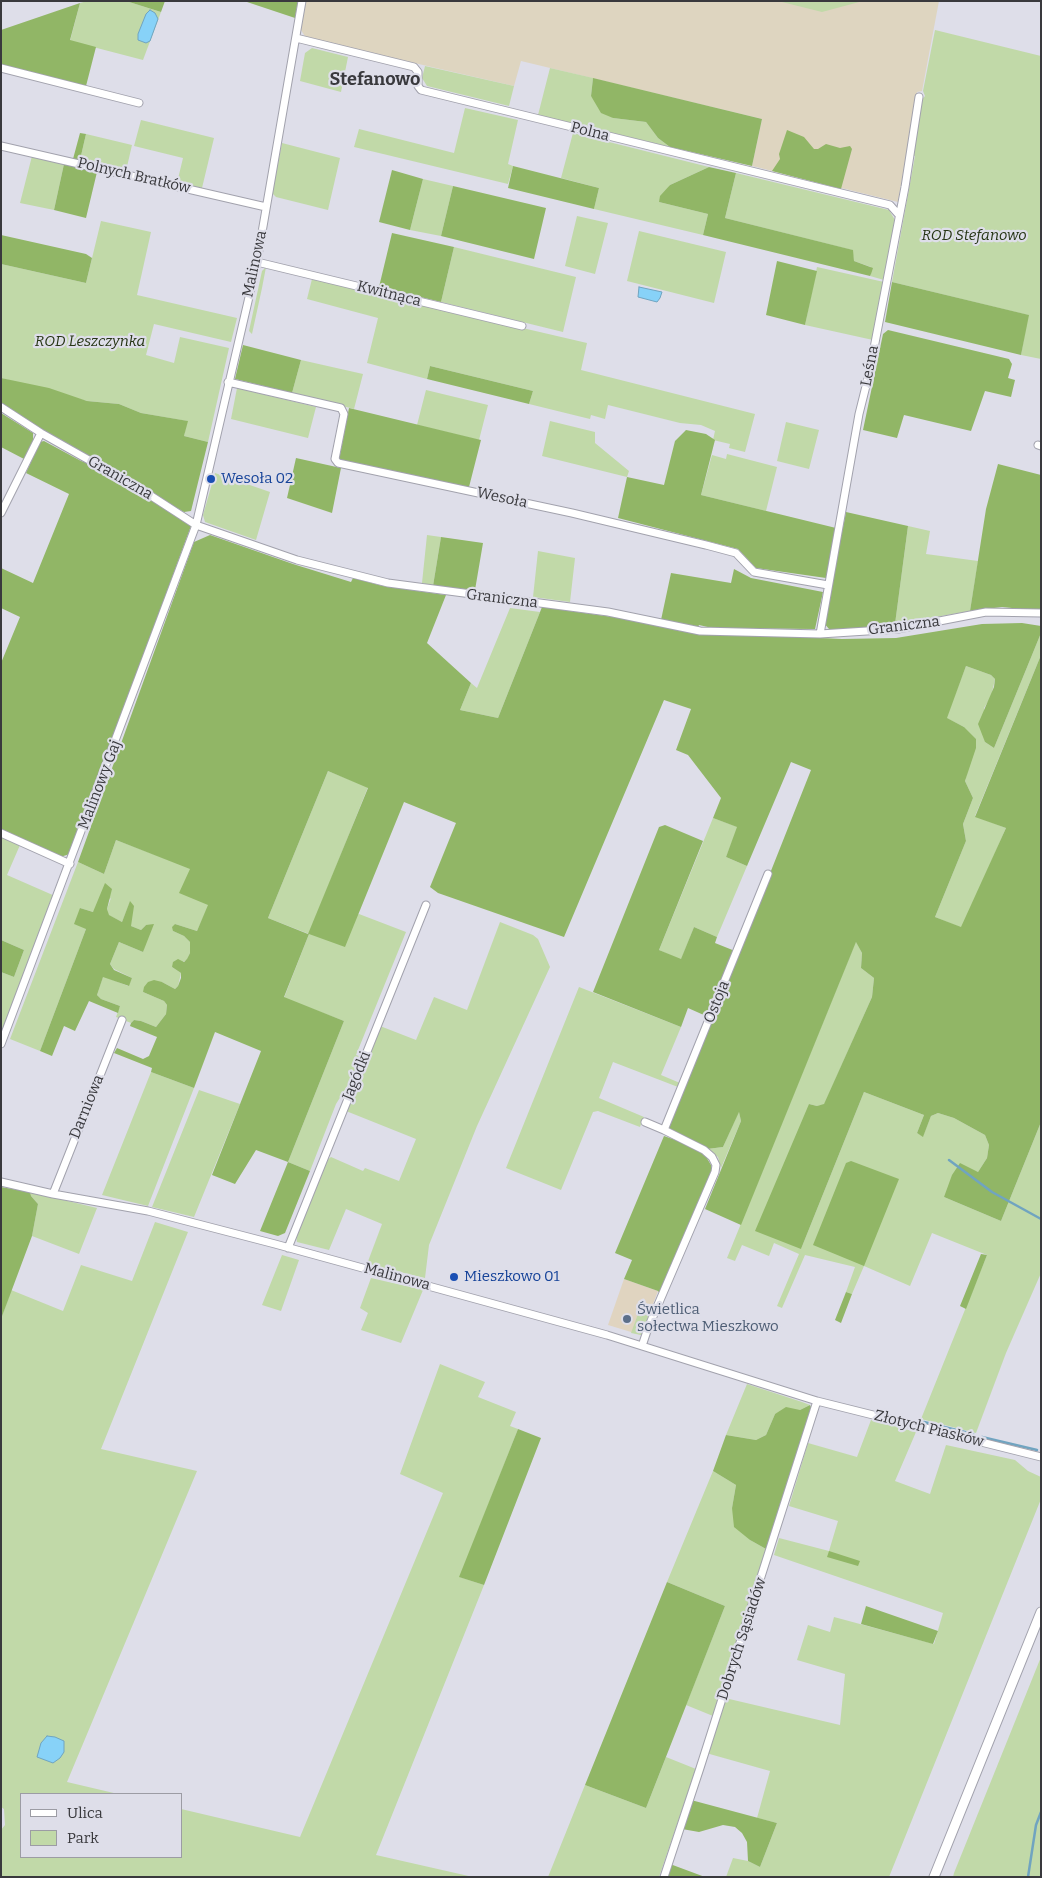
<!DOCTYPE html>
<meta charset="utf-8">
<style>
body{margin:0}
#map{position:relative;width:1042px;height:1878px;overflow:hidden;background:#dedee9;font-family:Bitter,serif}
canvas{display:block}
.frame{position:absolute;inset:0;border:2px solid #39393d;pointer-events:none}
.legend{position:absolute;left:20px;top:1793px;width:162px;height:65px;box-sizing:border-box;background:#dedee9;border:1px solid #9c9ca4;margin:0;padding:6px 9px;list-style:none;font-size:15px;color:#39393d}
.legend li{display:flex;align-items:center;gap:10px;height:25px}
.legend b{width:25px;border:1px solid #9c9ca4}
</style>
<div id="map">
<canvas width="1042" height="1878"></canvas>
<div class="frame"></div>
<ul class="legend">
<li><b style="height:6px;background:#fff"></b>Ulica</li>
<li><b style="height:14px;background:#c1d9a8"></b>Park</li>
</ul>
</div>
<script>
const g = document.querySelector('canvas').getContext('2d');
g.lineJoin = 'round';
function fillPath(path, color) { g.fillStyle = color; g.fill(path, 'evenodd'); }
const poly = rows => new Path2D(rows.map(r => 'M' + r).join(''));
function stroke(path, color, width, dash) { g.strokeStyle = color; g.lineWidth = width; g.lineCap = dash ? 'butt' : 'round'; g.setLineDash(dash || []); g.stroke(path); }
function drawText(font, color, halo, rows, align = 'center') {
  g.font = font + ' Bitter,serif'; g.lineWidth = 4.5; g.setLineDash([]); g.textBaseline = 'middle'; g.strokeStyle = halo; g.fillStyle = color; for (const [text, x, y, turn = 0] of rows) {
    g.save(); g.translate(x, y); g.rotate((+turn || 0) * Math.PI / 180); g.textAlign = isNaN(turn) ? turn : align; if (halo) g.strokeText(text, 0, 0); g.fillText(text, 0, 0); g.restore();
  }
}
const commercial = poly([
 [624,1279,658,1291,641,1335,608,1325]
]);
const industrial = poly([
 [306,1,939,1,922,91,917,92,898,202,752,166,762,119,521,61,514,86,306,38,301,30]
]);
const green = poly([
 [87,1,126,1,161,12,143,60,70,41,80,3],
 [778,1,863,1,822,12],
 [935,30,1041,56,1041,359,1021,355,1028,315,892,282,915,156,911,155,921,101,925,96,923,91],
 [312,48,348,57,341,92,300,81,305,53],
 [425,66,514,86,509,106,427,86,422,78],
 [550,68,593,78,591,96,613,118,646,122,658,138,670,147,538,115],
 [465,108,518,120,508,164,513,166,508,184,354,147,359,129,454,153],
 [141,120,214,138,202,188,177,183,183,158,134,146],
 [573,133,709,167,670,185,659,202,708,214,703,235,594,209,599,188,561,178],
 [86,134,132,145,126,171,80,160],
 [282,143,340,158,328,210,276,197,272,193],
 [32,156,64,164,54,210,20,203],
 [736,173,889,210,895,220,884,280,870,276,871,274,871,267,854,261,852,250,725,218],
 [423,179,453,186,441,236,410,230],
 [577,216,608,223,595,274,565,266],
 [101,221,151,232,137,295,237,318,231,342,154,324,146,355,174,363,180,337,229,348,208,442,184,436,187,421,141,413,119,404,87,401,1,378,1,264,86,283],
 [639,231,726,252,714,303,627,281],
 [454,247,576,277,563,332,441,302],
 [266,267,262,288,252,334,249,331,262,271],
 [817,267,884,282,873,340,805,325],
 [312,279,587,343,581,370,755,414,745,452,729,448,730,444,713,440,715,431,701,425,680,423,608,405,605,419,591,415,590,419,529,404,533,391,430,366,427,379,367,363,378,318,307,299],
 [301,360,363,374,354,409,292,393],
 [237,388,316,407,308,438,231,419],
 [426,390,488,405,479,440,417,425],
 [550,421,595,432,595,443,629,471,627,477,542,456],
 [786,422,819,430,809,469,777,461],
 [727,454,777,467,766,511,701,495,712,455,726,459],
 [215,473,270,492,256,540,205,522,203,515],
 [908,526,930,531,926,554,978,561,970,611,895,624],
 [427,535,441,537,433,586,422,583],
 [538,551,575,558,570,602,533,597],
 [510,608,540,612,498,718,460,710,471,683,477,688],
 [1041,633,1041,655,975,816,1006,828,962,928,935,917,966,841,963,824,973,798,965,781,969,766,964,727,946,718,966,666,991,675,995,679,991,697,984,708,985,742,994,748],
 [328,771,368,787,309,934,359,914,406,932,356,1055,362,1057,354,1075,336,1104,310,1171,288,1162,344,1021,284,998,309,934,268,918],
 [713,818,738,827,726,857,747,866,717,937,694,927,681,960,659,950],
 [1,836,20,845,7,875,55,896,1,1034,1,972,14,977,24,950,1,940],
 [116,840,190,868,209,905,197,931,175,924,173,931,184,936,190,942,190,953,187,960,172,967,181,973,178,986,175,989,162,982,143,992,164,1001,167,1005,166,1014,156,1027,141,1021,134,1020,131,1023,116,1017,120,1006,101,999,97,995,103,976,128,986,132,978,114,969,110,964,119,942,143,952,146,925,141,930,131,926,130,902,122,922,108,915,107,909,111,898,93,912,80,908,86,929,40,1051,10,1039,78,862,104,874],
 [500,922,533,935,538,939,550,967,477,1126,429,1245,425,1278,367,1264,382,1224,346,1209,329,1250,297,1242,296,1236,327,1160,331,1157,363,1171,365,1168,399,1181,416,1139,346,1111,380,1026,416,1040,434,997,467,1010],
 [856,941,862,953,861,968,874,978,872,997,824,1105,817,1106,809,1104,801,1249,864,1092,924,1115,917,1133,923,1136,931,1116,938,1113,954,1118,985,1135,989,1145,987,1158,978,1172,971,1170,944,1197,1001,1221,1041,1122,1041,1273,1006,1353,976,1433,921,1419,987,1255,932,1233,910,1286,864,1266,852,1294,846,1292,855,1267,805,1255,782,1308,777,1306,799,1254,774,1243,769,1256,742,1245,735,1261,727,1258],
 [579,987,681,1027,661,1075,680,1083,678,1087,613,1062,599,1098,644,1117,640,1127,598,1111,593,1112,561,1190,506,1168],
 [151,1072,194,1088,148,1206,102,1195],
 [199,1090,240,1104,194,1217,152,1207],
 [739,1111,741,1121,721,1168,718,1157,707,1149,723,1147],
 [30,1192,97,1208,79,1254,32,1236,38,1204,31,1196],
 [155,1222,188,1232,101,1449,197,1471,67,1782,118,1794,21,1794,21,1857,181,1857,181,1809,300,1837,443,1493,400,1474,440,1364,485,1382,478,1397,516,1412,510,1426,518,1429,460,1577,484,1585,376,1855,473,1877,1,1877,1,1830,5,1825,4,1809,1,1807,1,1319,11,1290,63,1311,81,1265,132,1281],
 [282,1255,299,1260,281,1311,262,1305],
 [371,1278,423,1290,401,1343,361,1330,368,1313,360,1308],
 [641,1306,651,1309,641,1335,631,1333],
 [747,1384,802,1402,810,1405,800,1410,775,1414,766,1435,756,1440,726,1435],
 [871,1420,916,1432,895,1481,930,1494,946,1445,1015,1460,1028,1471,1041,1477,1041,1499,889,1877,726,1877,733,1858,748,1861,760,1867,777,1823,757,1818,770,1771,706,1753,725,1698,840,1725,845,1674,797,1660,808,1625,830,1632,834,1617,934,1644,943,1613,774,1555,779,1538,829,1551,838,1521,789,1506,808,1443,857,1457],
 [713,1471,736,1485,732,1508,750,1540,766,1549,713,1716,686,1705,725,1606,667,1582],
 [1041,1657,1041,1877,953,1877,954,1873],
 [666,1757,696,1769,659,1877,548,1877,585,1785,646,1808]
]);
const forest = poly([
 [126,1,165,1,161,12],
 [244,1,298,1,295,18],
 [80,3,70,40,96,47,86,86,1,65,1,30],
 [593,78,762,119,752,166,670,147,658,138,646,122,613,118,601,113,591,96],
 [787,130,804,137,814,149,818,149,826,144,840,148,850,146,852,149,841,189,772,171,780,159,779,154],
 [80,133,86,134,80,160,73,159],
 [64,164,97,172,86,218,54,210],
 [513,166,599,188,594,209,508,188],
 [709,167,736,173,725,218,853,250,854,261,873,268,871,274,870,276,703,235,708,214,659,202,660,196,670,185],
 [392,170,423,179,410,230,379,222],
 [453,186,546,208,534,259,441,236],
 [392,233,454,247,441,302,379,287],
 [1,235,86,254,92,258,86,283,1,264],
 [777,261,817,271,805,325,766,315],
 [892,282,1029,315,1021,355,885,322],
 [888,330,1009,359,1012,364,1008,378,1015,380,1011,397,985,391,971,431,904,415,897,438,863,430,883,334],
 [243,345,301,360,292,393,235,379],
 [430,366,533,391,529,404,427,379],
 [1,378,49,388,87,401,119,404,141,413,188,421,184,436,208,442,191,511,184,512,68,446,1,403],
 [349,408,481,440,469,487,339,460],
 [1,413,33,433,33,441,24,459,1,447],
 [686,430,706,434,715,440,701,495,836,528,826,578,756,568,738,549,618,518,627,477,664,485,675,441],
 [44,441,81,461,94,465,131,487,191,526,70,854,60,857,1,830,1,663,20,617,1,608,1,568,33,583,69,494,26,473,40,442],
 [296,458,341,468,332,513,287,498],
 [998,464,1041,475,1041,611,1002,607,970,611,986,509],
 [846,512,908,526,895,624,862,629,829,629,824,623],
 [210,535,293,564,351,582,353,578,383,586,446,595,427,643,471,683,460,710,498,718,542,607,620,618,693,632,842,639,896,638,982,624,1022,623,1041,626,1041,633,994,748,985,742,978,724,994,687,995,679,991,675,966,666,947,718,964,727,976,739,976,748,965,781,973,798,963,824,966,841,935,917,961,927,1006,828,975,817,1041,655,1041,1122,1001,1221,944,1197,952,1175,960,1163,978,1172,987,1158,989,1145,985,1135,954,1118,938,1113,931,1116,923,1137,917,1133,924,1115,864,1092,801,1249,755,1231,809,1104,817,1106,824,1104,872,997,874,978,861,968,862,953,856,942,741,1225,705,1209,741,1121,739,1112,723,1147,707,1149,669,1128,811,770,791,762,747,866,726,857,737,827,713,818,721,798,688,755,676,750,691,709,664,700,564,937,438,893,430,887,456,823,404,802,345,947,309,934,284,997,344,1021,288,1162,310,1171,285,1233,278,1236,260,1231,288,1162,256,1150,235,1184,212,1175,261,1051,215,1032,194,1088,151,1072,152,1068,114,1053,117,1048,143,1059,149,1056,157,1037,130,1026,131,1023,134,1020,141,1021,156,1027,166,1014,167,1005,164,1001,143,992,144,987,148,982,154,980,162,982,175,989,178,986,181,978,181,973,172,967,173,962,178,959,184,962,187,959,190,953,190,942,184,936,173,931,172,927,175,924,197,931,208,905,179,893,190,869,116,840,104,874,78,862,194,542],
 [328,771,368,788,308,934,268,918],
 [441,537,483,543,475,590,433,586],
 [734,569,751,578,823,592,815,629,712,628,699,625,698,627,661,620,671,573,731,583],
 [665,825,703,841,659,950,681,959,694,927,717,937,715,943,735,951,731,956,706,1016,688,1008,681,1027,593,992,659,827],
 [105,883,112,889,107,909,109,915,122,922,130,901,134,906,131,926,141,930,146,925,154,924,143,952,119,942,110,964,114,970,132,978,129,986,103,977,97,995,101,999,120,1006,118,1013,89,1001,75,1031,64,1026,52,1056,40,1051,86,929,74,924,80,908,93,912],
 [1,940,24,950,14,977,1,972],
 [664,1136,681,1142,705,1155,711,1165,712,1173,660,1294,658,1291,624,1279,632,1260,615,1253],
 [851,1161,899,1179,864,1266,813,1245,846,1163],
 [1,1187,30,1192,31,1196,38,1204,32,1236,1,1319],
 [981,1254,987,1255,966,1309,960,1306],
 [846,1292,852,1294,841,1323,835,1320],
 [810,1405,812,1409,766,1549,750,1540,734,1527,732,1508,736,1485,713,1471,726,1435,756,1440,766,1435,775,1414,786,1407,800,1410],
 [518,1429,541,1438,484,1585,459,1577],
 [829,1551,860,1561,858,1566,827,1557],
 [667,1582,725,1606,646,1808,585,1785],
 [866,1606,938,1631,933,1644,861,1624],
 [691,1800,777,1823,760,1867,748,1861,747,1842,742,1833,735,1827,723,1825,699,1832,682,1829],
 [670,1864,705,1877,666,1877]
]);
const water = poly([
 [150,10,155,13,158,19,150,41,146,43,138,40,138,34,146,14,150,10],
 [639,287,662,292,660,298,657,302,638,297,639,287],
 [47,1736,55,1737,64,1741,64,1752,60,1758,53,1763,37,1757,41,1743,47,1736]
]);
const stream = poly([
 [949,1160,992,1192,1041,1219],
 [924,1422,973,1434],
 [982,1437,1037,1450],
 [1028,1877,1036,1825,1041,1812]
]);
const minor = poly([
 [296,38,414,67,418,72,418,86,421,90,890,205,899,215],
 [1,68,139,103],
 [1,146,266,207],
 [257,262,522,326],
 [228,382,341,408,344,414,335,459,338,463,572,513,706,545,736,553,754,572,828,585],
 [1,407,41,433,142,490,196,525,297,560,388,583,608,612,700,631,820,634,898,629,986,612,1041,613],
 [1038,445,1041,446],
 [1,513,41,433],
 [820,634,859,414,869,374,905,187,919,97],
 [1,833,70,864],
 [1,1044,196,525,256,267,302,1],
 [645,1122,664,1130],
 [1,1182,53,1194,148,1211,275,1244,607,1335,817,1401,1041,1457],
 [53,1194,122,1020],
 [288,1248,426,905],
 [642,1346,648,1328,715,1172,716,1165,712,1157,704,1150,664,1130,768,874],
 [664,1877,700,1768,817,1401]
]);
const tertiary = poly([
 [934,1877,1041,1612]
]);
const markers = [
 [211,479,5,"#1a4fb4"],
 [454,1277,5,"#1a4fb4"],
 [627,1319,5,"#5c6f8a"]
];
const streetNames = [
 ["Polna",590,132,14],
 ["Polnych Bratków",134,176,13],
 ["Malinowa",255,264,-78],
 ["Kwitnąca",389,294,14],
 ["Leśna",870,366,-79],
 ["Graniczna",120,478,30],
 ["Wesoła",502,498,12],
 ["Graniczna",502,599,7],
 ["Graniczna",904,626,-7],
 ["Malinowy Gaj",100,785,-69],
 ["Ostoja",717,1002,-68],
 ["Jagódki",357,1076,-68],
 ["Darniowa",87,1107,-68],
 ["Malinowa",397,1277,15],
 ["Złotych Piasków",929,1429,14],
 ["Dobrych Sąsiadów",742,1639,-72]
];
const parkNames = [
 ["ROD Stefanowo",974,236],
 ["ROD Leszczynka",90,342]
];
const transitNames = [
 ["Wesoła 02",221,479],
 ["Mieszkowo 01",464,1277]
];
const serviceNames = [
 ["Świetlica",637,1310],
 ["sołectwa Mieszkowo",637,1327]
];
const quarterNames = [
 ["Stefanowo",375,80]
];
fillPath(commercial, '#e0d4c0');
fillPath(industrial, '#ded5c0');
fillPath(green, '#c1d9a8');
fillPath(forest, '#91b666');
fillPath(water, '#87d2f8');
stroke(water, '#70a4c0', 1);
stroke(stream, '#70a4c0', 2.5);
stroke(minor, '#a2a2ad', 9);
stroke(tertiary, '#a2a2ad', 11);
stroke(minor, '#fff', 7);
stroke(tertiary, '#fff', 9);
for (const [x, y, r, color] of markers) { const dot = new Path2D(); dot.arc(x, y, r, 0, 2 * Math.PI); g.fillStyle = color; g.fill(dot); stroke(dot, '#dedee9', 2); }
drawText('15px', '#39393d', '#dedee9', streetNames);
drawText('italic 15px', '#263514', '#dedee9', parkNames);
drawText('15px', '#164399', '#dedee9', transitNames, 'left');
drawText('15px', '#4e5e75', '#dedee9', serviceNames, 'left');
drawText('bold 18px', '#39393d', '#dedee9', quarterNames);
</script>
